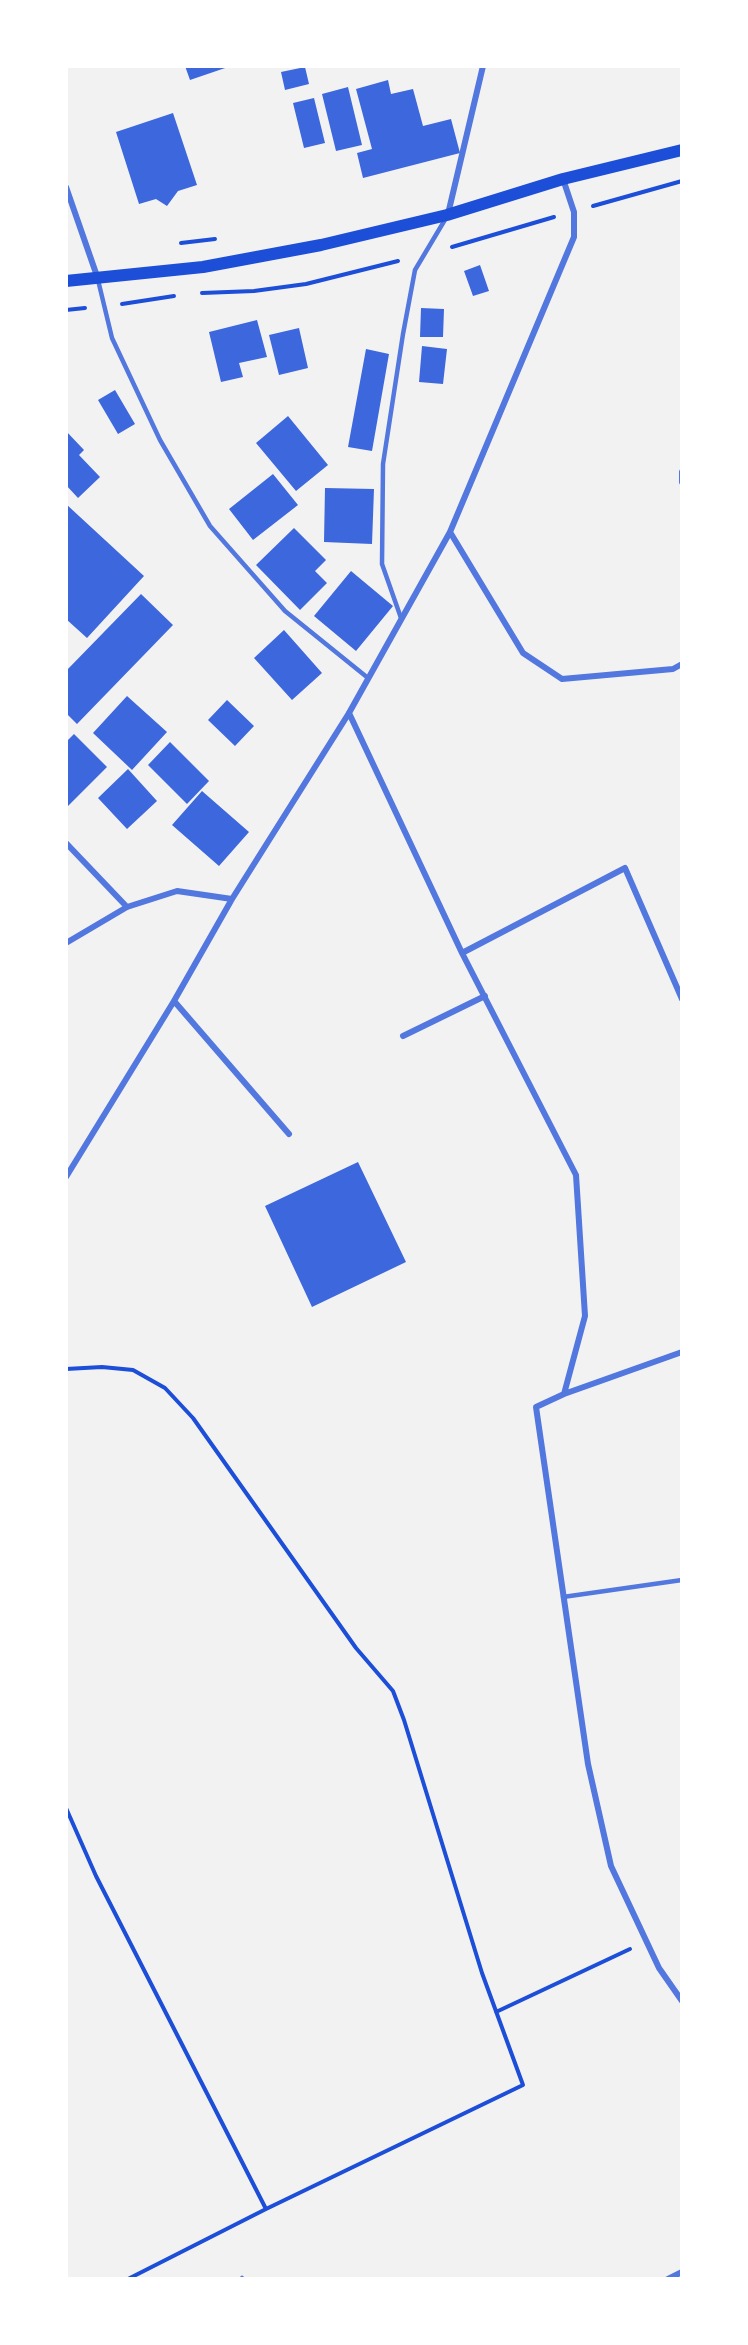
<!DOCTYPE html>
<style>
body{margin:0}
#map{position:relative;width:748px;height:2345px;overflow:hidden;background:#f2f2f2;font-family:Lato,sans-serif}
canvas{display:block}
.frame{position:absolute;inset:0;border:68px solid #fff;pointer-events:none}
</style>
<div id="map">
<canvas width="748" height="2345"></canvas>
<div class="frame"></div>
</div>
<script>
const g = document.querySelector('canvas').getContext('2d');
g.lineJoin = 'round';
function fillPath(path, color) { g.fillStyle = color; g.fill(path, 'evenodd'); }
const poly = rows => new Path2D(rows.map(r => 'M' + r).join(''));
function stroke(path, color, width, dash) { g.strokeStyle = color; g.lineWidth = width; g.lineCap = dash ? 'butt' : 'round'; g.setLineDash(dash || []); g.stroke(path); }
const building = poly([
 [185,66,231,66,190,80],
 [305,67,309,84,285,90,281,72],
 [388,80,391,94,413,89,423,126,451,119,460,153,363,178,357,153,372,149,356,89],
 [348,87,362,145,336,151,322,94],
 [314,98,325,143,304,148,293,103],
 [173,113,197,185,178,191,167,206,156,199,139,204,116,132],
 [480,265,489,291,473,296,464,271],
 [421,308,444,309,443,337,420,337],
 [257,320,267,357,239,363,243,377,221,382,209,332],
 [299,328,308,368,279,375,269,335],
 [422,346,447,349,443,384,419,382],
 [366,349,389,354,372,451,348,447],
 [115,390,135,424,118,434,98,400],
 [288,416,328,465,296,491,256,443],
 [66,431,84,450,79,455,100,477,78,498,66,485],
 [273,474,298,505,253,540,229,509],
 [325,488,374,489,372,544,324,542],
 [66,504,144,576,87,638,66,619],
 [294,528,326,560,315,571,327,583,300,610,256,565],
 [351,571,393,606,356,651,314,616],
 [141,594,173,625,77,724,66,713,66,671],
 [284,630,322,673,292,700,254,658],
 [127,696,167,732,132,770,93,733],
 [227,700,254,726,235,746,208,720],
 [74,734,107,767,66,808,66,742],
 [170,742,209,781,187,804,148,765],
 [128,769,157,801,127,829,98,798],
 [202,791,249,832,219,866,172,825],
 [358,1162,406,1262,312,1307,265,1206]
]);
const path = poly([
 [593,206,682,181],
 [181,243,215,239],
 [452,247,554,217],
 [202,293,254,291,306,284,398,261],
 [122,304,174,296],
 [66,310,85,308],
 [66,1369,102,1367,133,1370,165,1388,193,1418,356,1648,393,1691,404,1720,482,1973,523,2085,266,2209,128,2279],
 [66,1808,96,1876,266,2209],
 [496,2012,630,1949]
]);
const service = poly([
 [98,280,112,338,160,440,210,526,285,611,368,678],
 [401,618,382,564,383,464,403,334,415,270,446,218],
 [563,1597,682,1580],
 [242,2278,243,2279]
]);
const minor = poly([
 [66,187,98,279],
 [448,214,483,66],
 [682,472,682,482],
 [450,532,523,653,562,679,673,669,682,664],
 [349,713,462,953,576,1175,585,1316,564,1394],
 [66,843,127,907],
 [66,943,127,907,177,891,232,899],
 [462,953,625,868,682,999],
 [174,1001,289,1134],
 [403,1036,485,996],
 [66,1177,174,1001,232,899,349,713,450,532,574,237,574,212,563,179],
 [682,1352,564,1394,536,1407,588,1764,611,1866,659,1968,682,2001],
 [668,2279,682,2272]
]);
const secondary = poly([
 [66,281,203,267,321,245,447,215,563,179,682,150]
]);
fillPath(building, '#3d67dc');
stroke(path, '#1d4ed8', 4);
stroke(service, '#5277de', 4.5);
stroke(minor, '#5277de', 6);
stroke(secondary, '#1d4ed8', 12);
</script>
